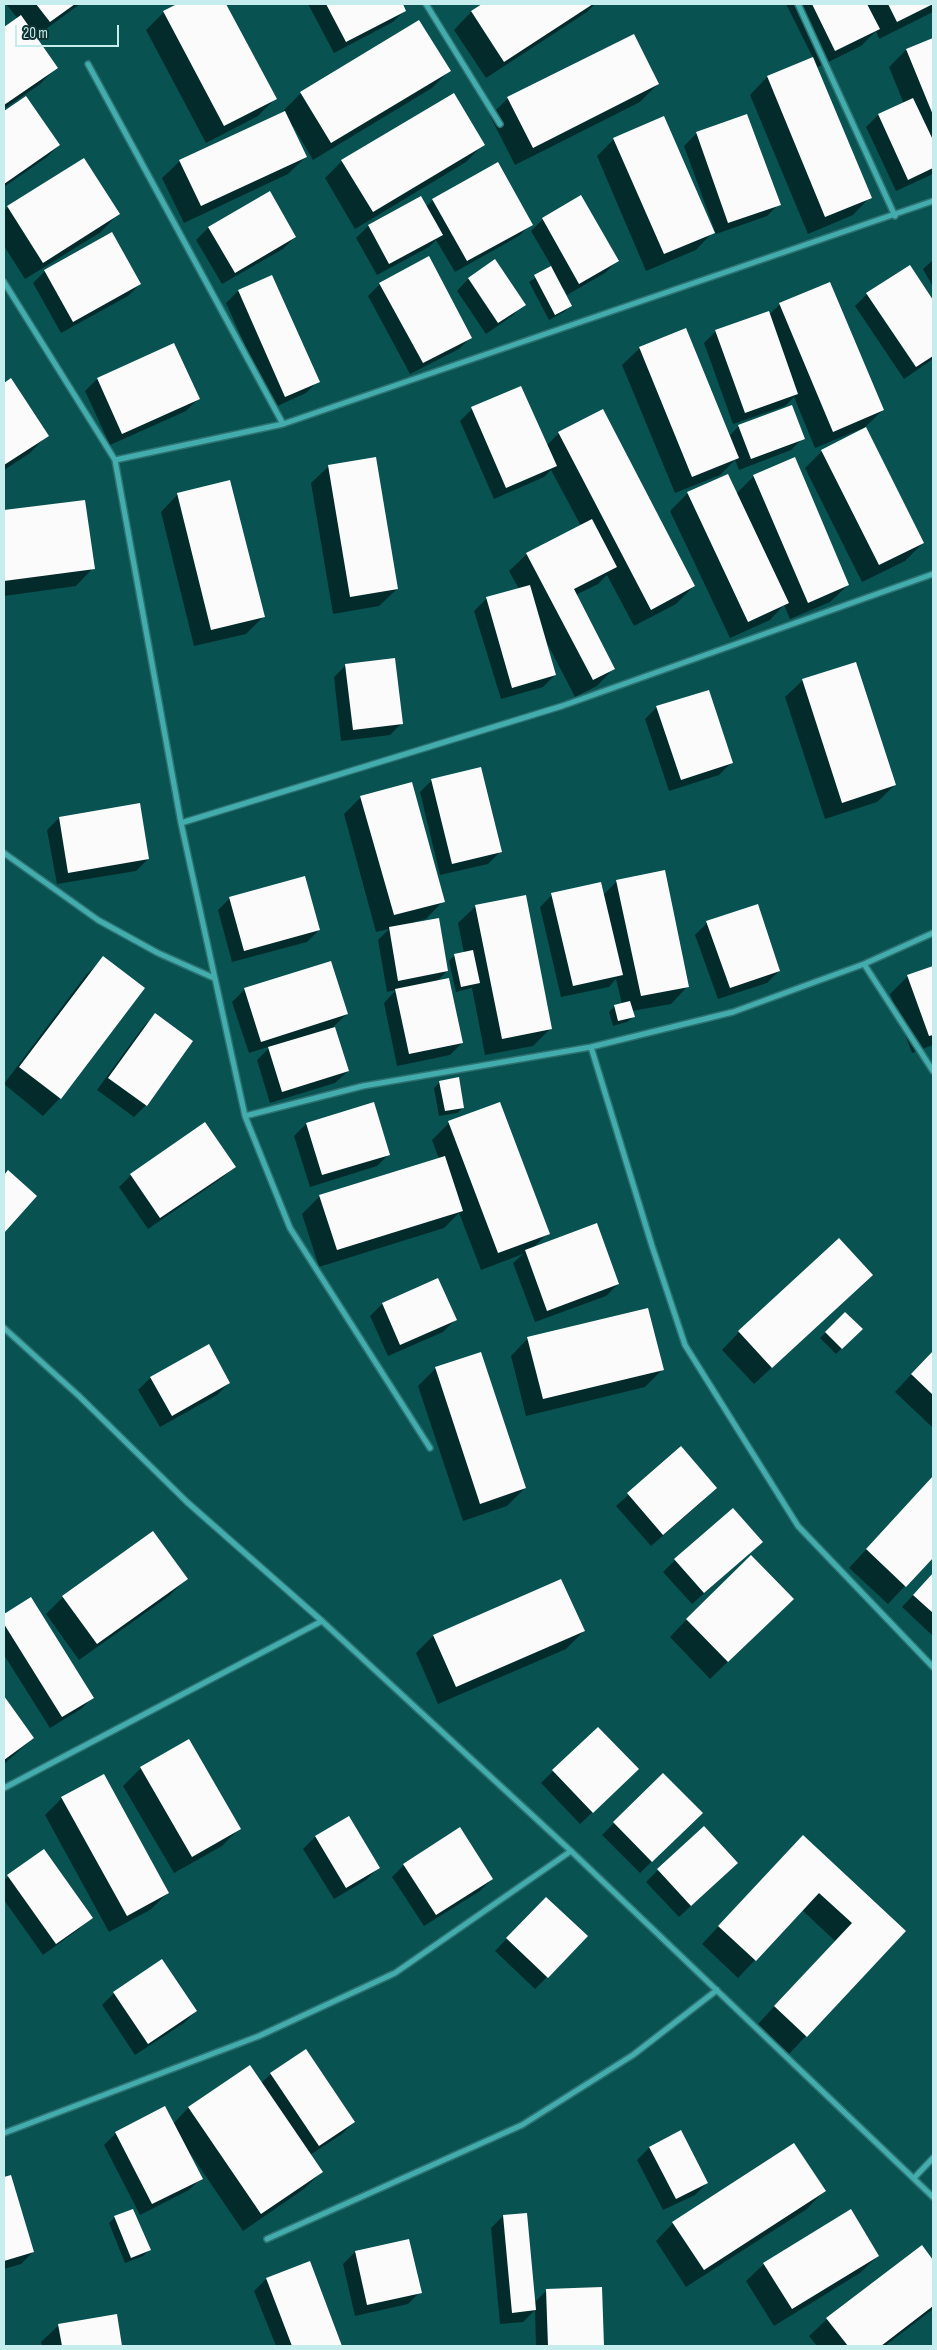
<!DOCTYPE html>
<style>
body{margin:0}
#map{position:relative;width:937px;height:2350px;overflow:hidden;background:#085252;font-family:"Sofia Sans Condensed",sans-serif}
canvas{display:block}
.frame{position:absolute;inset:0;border:5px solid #c6eded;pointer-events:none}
.scale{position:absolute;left:15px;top:25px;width:104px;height:22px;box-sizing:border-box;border:2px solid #c6eded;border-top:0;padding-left:6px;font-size:15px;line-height:18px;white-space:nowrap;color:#c6eded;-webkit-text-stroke:4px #103334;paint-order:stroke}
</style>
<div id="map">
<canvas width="937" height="2350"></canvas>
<div class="frame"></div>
<div class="scale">20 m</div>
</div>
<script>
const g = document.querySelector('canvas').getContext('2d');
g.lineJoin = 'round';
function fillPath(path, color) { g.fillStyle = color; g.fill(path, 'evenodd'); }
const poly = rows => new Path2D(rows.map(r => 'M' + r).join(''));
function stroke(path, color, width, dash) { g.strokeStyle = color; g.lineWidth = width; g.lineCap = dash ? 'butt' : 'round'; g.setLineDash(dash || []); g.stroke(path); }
const shadow = poly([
 [6,4,80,4,35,37,56,68,39,85,4,109,4,28,18,19],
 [179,4,225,4,275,99,258,116,206,143,146,30,164,12],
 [308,4,401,4,405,10,393,22,334,53],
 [484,4,595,4,587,12,486,78,454,30,471,12],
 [786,4,933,4,933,12,879,39,876,31,861,46,816,68,870,197,853,215,808,234,750,95,767,77,813,58],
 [933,39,933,174,896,191,866,127,878,115,904,104,889,67,906,50],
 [449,71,432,88,313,160,293,126,292,127,306,157,288,174,184,223,162,178,180,161,285,112,284,110,301,93],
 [658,84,640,102,515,165,490,116,508,98],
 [26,98,59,145,47,157,4,187,4,113],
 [746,116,779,204,767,216,716,234,684,146,696,134],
 [614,139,713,232,696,250,646,271,597,156],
 [483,145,466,162,355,229,325,178,342,161],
 [498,164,531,224,519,236,455,272,436,240,429,247,377,275,356,238,368,226,421,198,426,207,433,200],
 [269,193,295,237,283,249,222,284,196,240,208,228],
 [8,207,118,214,101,232,25,279,4,246,4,211],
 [543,219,617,261,605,273,567,295,564,289,562,290,570,306,564,312,549,320,529,282,552,267,531,231],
 [933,260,933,287,923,269],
 [909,266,933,302,933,359,904,379,855,306,867,294],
 [45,271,140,284,128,296,61,333,33,283],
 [468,279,524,304,512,316,486,334,457,291],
 [380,284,471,337,459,349,410,374,368,296],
 [238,291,318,381,306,393,273,408,226,303],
 [780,304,883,410,865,427,923,543,905,561,862,582,805,468,822,451,862,431,861,429,815,448,794,397,785,406,733,424,704,343,716,331,769,315],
 [174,345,198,399,186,411,110,445,85,391,97,379],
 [640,348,729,436,739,426,803,438,791,450,739,470,735,460,720,475,675,493,622,365],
 [10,380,47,435,30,453,4,470,4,384],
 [520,387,546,446,559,433,694,586,676,604,634,626,607,575,598,584,576,595,614,668,597,686,575,697,547,643,555,675,543,687,501,699,474,611,486,599,519,589,509,571,527,554,581,526,551,470,544,477,494,499,460,421,472,409],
 [329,466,397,589,379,606,333,614,311,483],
 [754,476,848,585,830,602,790,619,784,605,770,620,730,638,670,511,688,493,736,494],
 [178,494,263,617,246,634,194,646,161,512],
 [84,501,93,568,76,586,4,596,4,512],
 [346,665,402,723,390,735,341,741,334,677],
 [803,680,895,785,877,802,825,819,785,697],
 [657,707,731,763,719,775,669,791,645,719],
 [432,780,500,852,488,864,440,875,420,792],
 [361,797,443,901,426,919,414,922,447,971,436,982,462,1043,450,1055,397,1066,384,1003,396,990,387,992,378,940,389,929,376,932,344,814],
 [59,818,148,859,136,871,57,884,47,830],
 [617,881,688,986,671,1004,632,1011,633,1017,627,1022,613,1026,609,1012,615,1006,622,1004,616,979,609,987,561,997,540,907,552,895,603,895],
 [230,898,319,930,307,942,232,962,218,910],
 [476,906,550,1029,533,1046,485,1055,472,988,456,992,449,961,455,955,464,953,458,923],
 [707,923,779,971,767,983,718,999,695,935],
 [104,958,60,1098,43,1116,4,1084,86,975],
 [330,962,347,1014,334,1026,348,1071,335,1083,270,1103,257,1060,271,1046,249,1053,232,1002,244,990],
 [933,967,933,1045,912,1053,890,994,908,976],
 [155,1015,146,1105,134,1117,97,1090,143,1027],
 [440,1082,463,1108,457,1113,439,1116,434,1088],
 [373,1104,389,1154,377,1166,310,1187,294,1136,306,1124],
 [449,1123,548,1233,533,1248,618,1284,606,1296,535,1322,513,1263,523,1254,481,1270,459,1213,444,1228,319,1267,302,1214,320,1196,439,1159,432,1140],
 [234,1167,222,1178,148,1229,119,1187,131,1175],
 [8,1172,36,1196,4,1232,4,1176],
 [438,1280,455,1320,443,1332,388,1356,370,1316,382,1304],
 [854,1292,754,1384,722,1350,739,1332],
 [845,1314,861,1329,836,1354,820,1338],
 [528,1338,662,1370,645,1387,526,1416,511,1356],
 [208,1346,229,1383,217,1395,160,1427,138,1390,150,1378],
 [933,1351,933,1425,932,1427,895,1392],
 [436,1368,525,1488,507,1506,463,1521,418,1386],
 [681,1448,704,1500,651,1546,616,1506],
 [933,1477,933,1556,888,1604,849,1568],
 [762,1542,692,1604,663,1572,675,1560],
 [933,1574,933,1636,902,1607],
 [186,1579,169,1596,79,1660,46,1614,63,1597],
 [31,1599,93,1697,81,1709,50,1728,4,1655,4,1616],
 [775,1616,710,1679,670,1637,687,1619],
 [584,1631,566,1649,438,1704,416,1653,433,1636],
 [4,1698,33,1738,4,1764],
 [188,1741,239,1829,222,1846,174,1873,123,1786,141,1768],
 [553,1771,626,1781,580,1824,541,1783],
 [663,1774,701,1813,640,1873,602,1835],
 [62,1798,168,1893,150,1910,109,1932,45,1815],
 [348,1818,378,1868,366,1880,334,1899,303,1849,315,1837],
 [460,1829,492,1879,480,1891,424,1926,392,1877,404,1865],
 [803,1836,905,1931,789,2054,758,2024,835,1941,802,1910,738,1978,702,1944],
 [44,1851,91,1917,79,1929,43,1955,4,1900,4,1880],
 [737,1863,679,1917,646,1882,658,1870],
 [534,1910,547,1977,535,1989,495,1951],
 [162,1961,196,2011,184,2023,135,2055,102,2005,114,1993],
 [250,2067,261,2083,271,2074,354,2122,342,2134,310,2155,322,2172,304,2189,243,2231,190,2153,201,2178,189,2190,140,2215,104,2145,116,2133,173,2124,188,2108],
 [681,2132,707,2183,695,2195,663,2210,637,2160,649,2148],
 [10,2176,33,2252,21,2264,4,2269,4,2178],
 [824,2191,807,2209,686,2287,656,2241,673,2223],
 [503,2216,534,2303,547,2290,600,2288,602,2346,536,2346,535,2310,523,2322,500,2324,491,2228],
 [115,2217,149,2250,143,2256,125,2263,109,2223],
 [922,2247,933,2262,933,2309,885,2346,817,2346,809,2336,827,2319],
 [355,2252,420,2292,408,2304,355,2316,343,2264],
 [878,2256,860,2273,774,2326,746,2281,764,2264],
 [309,2263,341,2346,276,2346,254,2291,266,2279],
 [116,2316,121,2346,42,2346,41,2342,59,2325]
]);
const building = poly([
 [36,4,75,4,50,22],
 [177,4,226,4,277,99,224,126,163,11],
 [326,4,403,4,406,11,346,42],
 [482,4,593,4,504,62,471,11],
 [812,4,867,4,880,29,835,51],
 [888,4,933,4,897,22],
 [21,15,58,68,4,105,4,27],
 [419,20,451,71,331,143,300,92],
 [634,34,659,84,533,148,507,97],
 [933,38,933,115,906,49],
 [813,57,872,198,825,217,767,76],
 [454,93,485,145,373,212,341,160],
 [26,96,60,145,4,184,4,111],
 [913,98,933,140,933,168,908,180,878,114],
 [285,111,307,157,201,206,179,160],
 [747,114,781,205,728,223,696,132],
 [664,116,715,233,664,254,613,138],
 [84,158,120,214,43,263,7,206],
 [498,162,533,225,467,261,432,199],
 [270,191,296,237,235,273,208,227],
 [581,195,619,261,579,284,542,218],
 [421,196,443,235,389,264,368,225],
 [112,232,141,284,73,322,44,270],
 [429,256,472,338,423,363,379,283],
 [495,259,526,305,498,323,468,278],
 [910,265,933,300,933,356,916,367,866,293],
 [551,266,572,306,555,315,534,275],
 [272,275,320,382,285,397,238,290],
 [830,282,884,410,833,432,779,303],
 [769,311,798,394,745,413,715,330],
 [686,328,739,458,692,477,639,347],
 [174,343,200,399,122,434,97,378],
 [11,378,49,436,4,465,4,383],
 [521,386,557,466,506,488,471,407],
 [792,405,805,439,751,459,738,425],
 [603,409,695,586,651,610,558,432],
 [866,427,924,543,879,565,821,450],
 [376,457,398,589,350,597,328,465],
 [795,457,849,585,808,603,753,475],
 [728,474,789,603,748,622,687,492],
 [230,480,265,617,211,630,177,493],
 [85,500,95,569,4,581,4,510],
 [592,519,617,567,574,589,615,669,593,680,526,553],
 [530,585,556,675,512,688,486,597],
 [395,658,403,724,353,730,345,664],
 [856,662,896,785,842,803,802,679],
 [709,690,733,763,681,780,656,706],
 [481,767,502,852,452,864,431,779],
 [412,782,445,902,394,915,360,796],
 [140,803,149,859,68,873,59,817],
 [665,870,689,987,641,996,616,880],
 [305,876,320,930,244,951,229,897],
 [601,882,623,975,573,986,551,893],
 [526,895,552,1029,502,1039,475,905],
 [758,904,780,971,730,988,706,921],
 [439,918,448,971,398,981,389,927],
 [473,950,480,983,461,987,454,954],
 [103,956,145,988,61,1099,19,1067],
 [331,961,348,1014,261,1042,244,988],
 [933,966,933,1035,929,1036,907,975],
 [449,978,463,1043,409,1054,395,989],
 [630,1001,635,1017,618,1021,614,1005],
 [155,1013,193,1041,147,1106,108,1078],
 [335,1027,349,1071,282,1092,268,1047],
 [459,1077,464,1108,445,1111,439,1081],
 [374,1102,390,1155,322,1175,306,1123],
 [500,1102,550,1234,498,1253,448,1121],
 [205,1122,236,1167,160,1218,130,1174],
 [445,1156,463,1211,337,1250,319,1195],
 [8,1170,37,1196,4,1233,4,1175],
 [597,1223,619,1284,547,1311,525,1250],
 [839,1238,873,1275,772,1368,738,1331],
 [438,1278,457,1320,400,1345,382,1303],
 [648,1308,664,1370,543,1399,527,1337],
 [845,1312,863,1329,842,1349,825,1332],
 [209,1344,230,1383,172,1416,150,1377],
 [933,1351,933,1395,911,1374],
 [481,1352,526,1488,480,1504,435,1367],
 [681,1446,717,1488,663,1535,627,1493],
 [933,1476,933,1558,906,1587,866,1549],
 [733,1508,763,1542,704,1593,674,1559],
 [153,1531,188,1579,97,1644,62,1596],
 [751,1555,794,1599,728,1662,686,1619],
 [933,1573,933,1613,913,1595],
 [561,1579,585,1631,456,1687,433,1635],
 [31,1597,94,1698,62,1717,4,1624,4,1614],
 [4,1696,34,1738,4,1760],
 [598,1727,639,1769,593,1813,552,1770],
 [189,1739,241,1829,192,1857,140,1767],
 [663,1773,703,1813,652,1862,613,1822],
 [104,1774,169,1893,127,1916,61,1797],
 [349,1816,380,1868,346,1888,315,1836],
 [704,1826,738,1863,691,1906,657,1869],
 [460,1827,493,1879,436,1915,403,1864],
 [803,1835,906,1931,807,2037,774,2006,852,1923,819,1893,756,1961,718,1926],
 [44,1849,93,1918,56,1944,7,1875],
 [546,1897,588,1936,548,1978,506,1938],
 [162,1959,197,2011,148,2044,113,1992],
 [306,2049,355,2122,319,2146,270,2073],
 [250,2065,323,2172,261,2214,188,2107],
 [165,2106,203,2179,152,2204,115,2132],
 [681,2130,708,2183,676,2199,649,2147],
 [794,2143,826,2191,704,2270,672,2222],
 [11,2175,34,2252,4,2261,4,2177],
 [133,2209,151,2250,131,2258,114,2216],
 [851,2209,879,2256,792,2309,763,2263],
 [527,2213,536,2310,512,2313,503,2215],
 [409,2239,422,2293,367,2305,355,2251],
 [922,2245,933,2260,933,2306,881,2346,848,2346,826,2318],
 [310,2261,342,2346,292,2346,266,2278],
 [602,2287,604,2346,548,2346,546,2289],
 [117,2314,122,2346,62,2346,58,2324]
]);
const street = poly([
 [426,4,500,124],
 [798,4,895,216],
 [88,64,283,424],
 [4,282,115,460,283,424,933,201],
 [115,460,181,823,245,1116,290,1228,430,1448],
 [181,823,562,706,933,574],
 [4,853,98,920,158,953,214,978],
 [864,964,933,1071],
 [591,1047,652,1246,685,1345,798,1526,933,1667],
 [245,1116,363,1086,591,1047,733,1012,864,964,933,933],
 [4,1328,79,1396,187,1502,322,1621,571,1851,933,2197],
 [4,1788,322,1621],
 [4,2133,259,2036,395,1973,571,1851],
 [914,2178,933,2158],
 [267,2239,522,2125,633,2055,717,1990]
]);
fillPath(shadow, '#0007');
fillPath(building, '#fbfbfb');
stroke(street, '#2e7171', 8);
stroke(street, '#43acad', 5);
</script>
